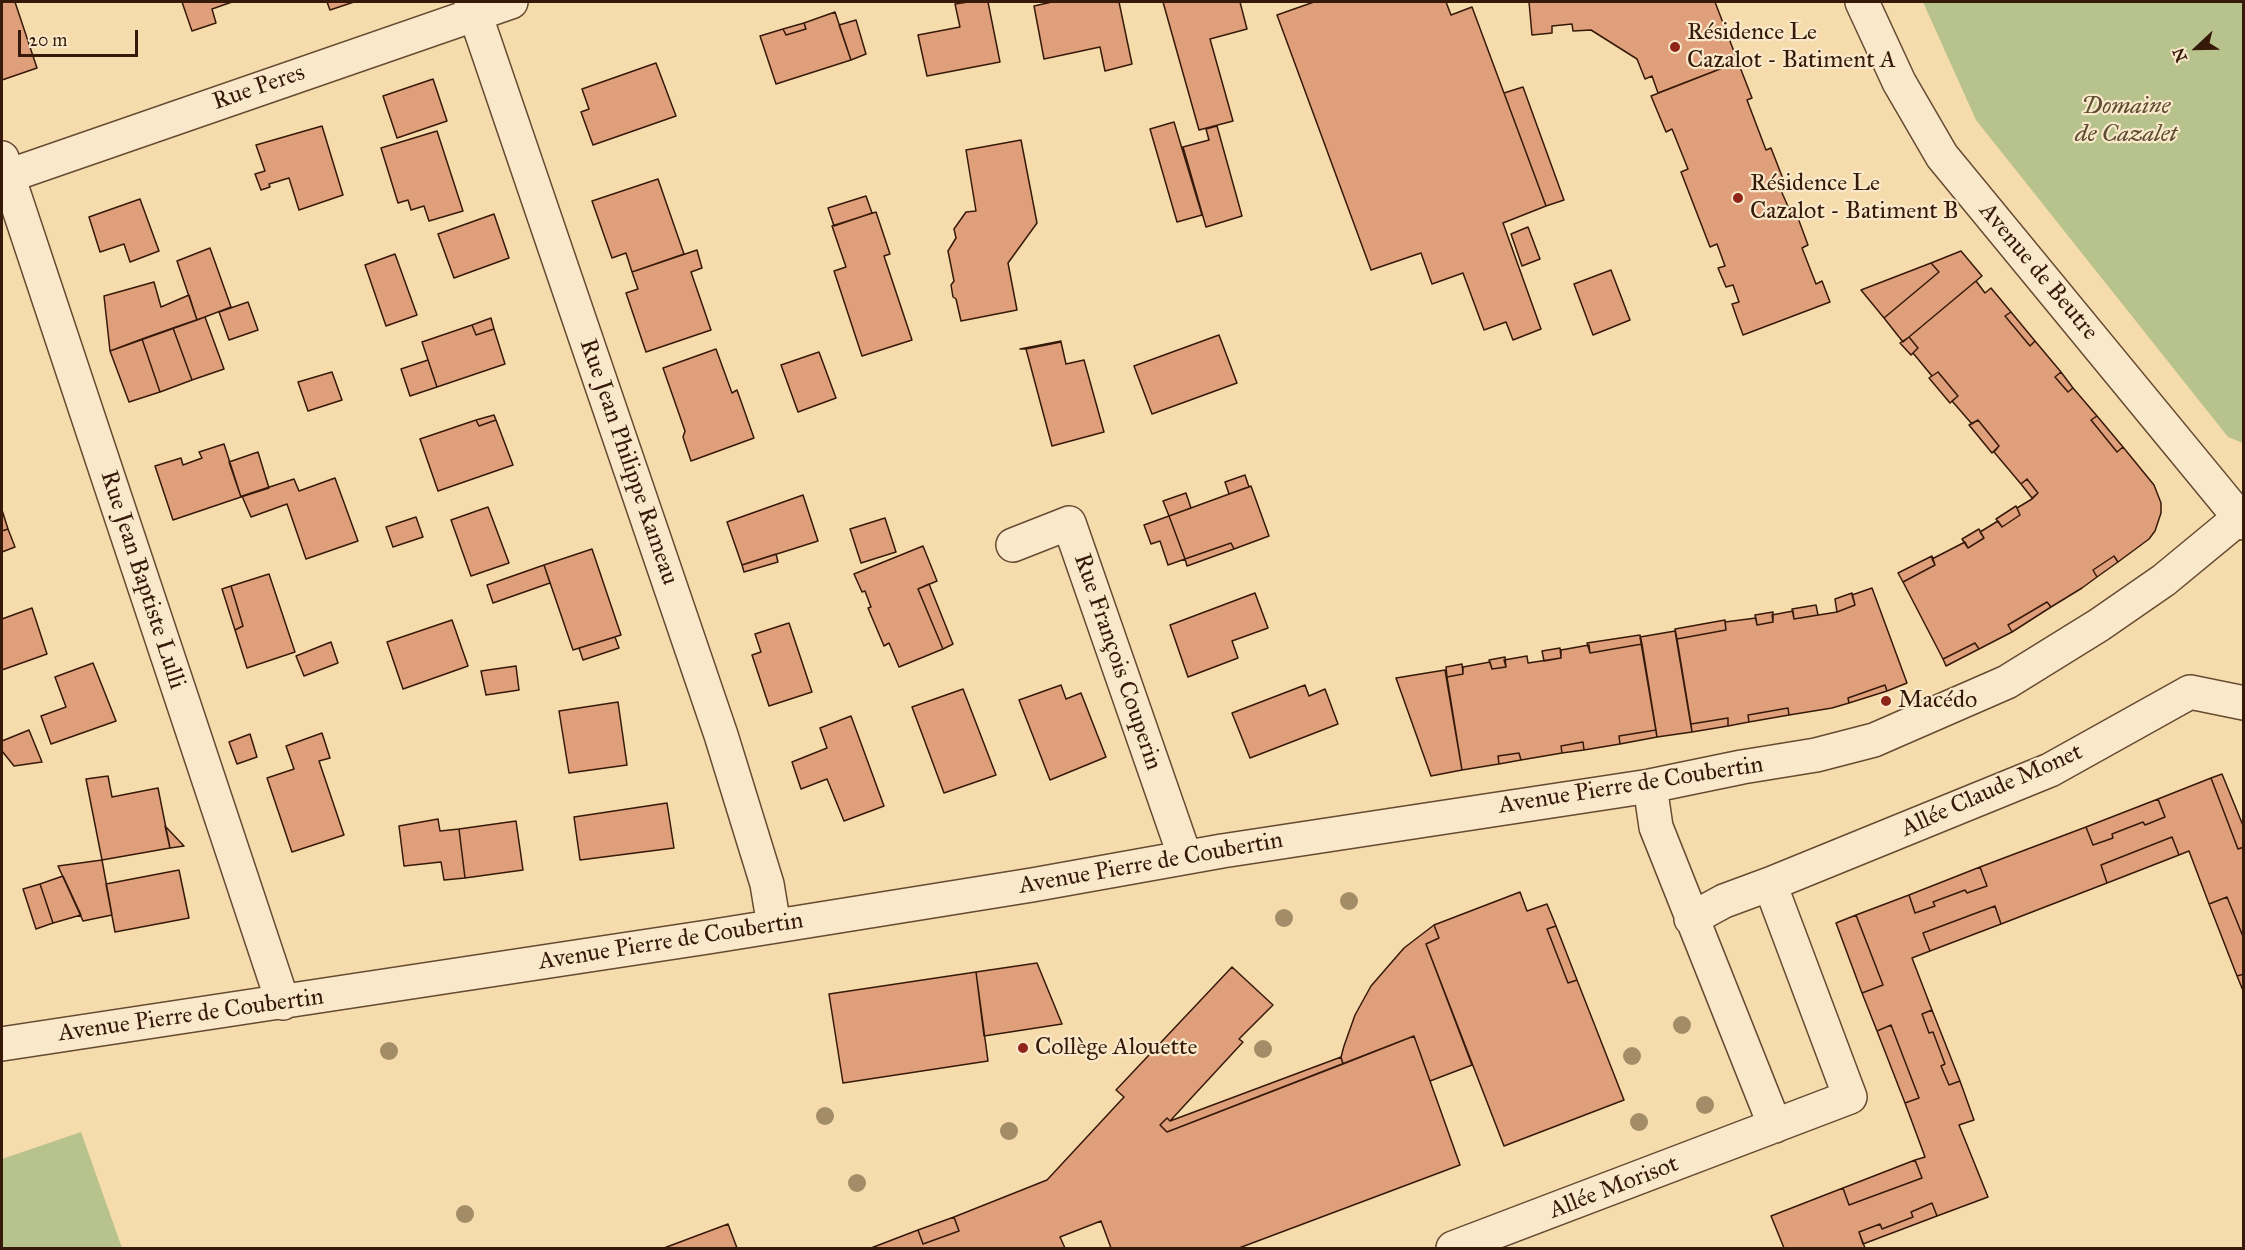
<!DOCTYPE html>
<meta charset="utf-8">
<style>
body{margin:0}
#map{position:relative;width:2245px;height:1250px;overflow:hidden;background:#f6dcac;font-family:"IM FELL Great Primer",serif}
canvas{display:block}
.frame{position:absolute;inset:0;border:3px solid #361909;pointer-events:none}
.north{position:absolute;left:2167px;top:18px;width:60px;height:60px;-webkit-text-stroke:4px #f9e8c9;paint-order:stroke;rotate:248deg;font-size:16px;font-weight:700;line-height:24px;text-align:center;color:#361909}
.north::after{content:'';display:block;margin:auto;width:21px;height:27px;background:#361909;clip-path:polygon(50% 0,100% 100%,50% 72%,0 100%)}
.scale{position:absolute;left:18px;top:30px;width:120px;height:27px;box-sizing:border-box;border:3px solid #361909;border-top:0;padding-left:8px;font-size:18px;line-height:21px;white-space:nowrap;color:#361909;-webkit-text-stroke:4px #f9e8c9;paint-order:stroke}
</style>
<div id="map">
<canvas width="2245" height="1250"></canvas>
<div class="frame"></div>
<div class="north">N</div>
<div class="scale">20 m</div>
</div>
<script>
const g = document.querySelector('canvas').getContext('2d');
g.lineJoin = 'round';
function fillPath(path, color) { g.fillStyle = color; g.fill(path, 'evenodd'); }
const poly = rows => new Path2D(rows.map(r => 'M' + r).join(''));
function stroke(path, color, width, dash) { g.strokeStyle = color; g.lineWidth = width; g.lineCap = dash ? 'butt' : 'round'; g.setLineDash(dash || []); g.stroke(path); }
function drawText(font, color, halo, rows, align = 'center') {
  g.font = font + ' "IM FELL Great Primer",serif'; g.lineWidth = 4.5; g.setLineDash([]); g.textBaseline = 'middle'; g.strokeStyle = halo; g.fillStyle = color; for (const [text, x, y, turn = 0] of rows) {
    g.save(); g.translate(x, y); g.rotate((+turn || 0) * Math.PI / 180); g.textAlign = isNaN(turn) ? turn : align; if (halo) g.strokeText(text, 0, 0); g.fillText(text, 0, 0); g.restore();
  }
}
const green = poly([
 [1923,2,2243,2,2243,443,2228,437,1976,120],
 [81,1132,122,1248,2,1248,2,1159]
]);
const building = poly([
 [2,2,15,2,37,68,2,80,2,2],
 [182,2,232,2,212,9,216,23,192,31,182,2],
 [327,2,354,2,330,10,327,2],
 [968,2,988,2,1000,62,927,76,918,35,960,27,955,4,968,2],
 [1052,2,1119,2,1132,64,1105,71,1100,47,1044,59,1034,6,1052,2],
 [1163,2,1240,2,1247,29,1210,39,1233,121,1199,130,1163,2],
 [1314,2,1446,2,1451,15,1472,7,1546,206,1503,223,1541,329,1513,340,1506,322,1484,330,1463,273,1432,284,1421,253,1371,270,1277,15,1314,2],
 [1529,2,1715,2,1738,62,1658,93,1652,76,1645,79,1637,59,1591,30,1573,31,1572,24,1552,26,1552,33,1532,35,1529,2],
 [835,12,851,60,776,84,760,36,783,29,786,35,806,29,804,23,835,12],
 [856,20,866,54,851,60,839,25,856,20],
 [804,23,806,29,786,35,783,29,804,23],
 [1738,62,1752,98,1747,100,1766,150,1771,148,1785,184,1779,186,1790,211,1795,210,1808,245,1802,248,1816,284,1822,281,1830,302,1743,335,1732,304,1739,302,1733,285,1726,287,1718,268,1725,266,1717,244,1710,247,1681,172,1688,169,1672,129,1666,132,1651,96,1738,62],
 [656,63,676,116,593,145,581,112,589,109,582,89,656,63],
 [433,79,447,121,397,138,383,96,433,79],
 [1523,87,1564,200,1546,206,1504,93,1523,87],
 [1174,122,1202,215,1177,222,1150,129,1174,122],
 [322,126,343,195,299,210,289,178,269,184,270,187,261,190,255,174,265,171,256,145,322,126],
 [1217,126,1242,216,1206,227,1183,147,1209,140,1206,129,1217,126],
 [437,131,463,211,429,221,424,206,411,210,408,200,398,203,381,148,437,131],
 [1021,140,1037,223,1008,263,1017,310,961,321,956,299,953,297,951,285,954,281,948,251,956,238,954,229,966,212,976,211,966,150,1021,140],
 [658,179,684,254,632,272,626,253,612,258,592,201,658,179],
 [866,196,872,213,834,226,828,208,866,196],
 [140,199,159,251,130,262,124,244,100,252,89,217,140,199],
 [876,212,890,254,884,256,912,340,862,356,834,271,846,267,832,226,876,212],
 [494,214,509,258,454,278,438,234,494,214],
 [1528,227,1540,259,1522,266,1511,234,1528,227],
 [210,248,231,307,197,320,177,261,210,248],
 [697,250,702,268,691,272,711,330,646,352,626,293,638,289,632,272,697,250],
 [1961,251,1982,276,1903,342,1884,318,1939,272,1931,263,1961,251],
 [395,254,417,315,386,326,365,265,395,254],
 [1931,263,1939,272,1884,318,1861,290,1931,263],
 [1611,270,1630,320,1593,335,1574,284,1611,270],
 [1976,281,1985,293,1991,288,2011,312,2005,316,2030,346,2035,341,2061,372,2055,377,2068,392,2073,388,2097,416,2091,420,2117,452,2123,447,2154,485,2161,503,2161,513,2155,531,2149,539,2118,562,2114,556,2093,570,2097,577,2082,588,2051,607,2047,602,2008,625,2012,632,1979,649,1975,643,1943,659,1903,582,1935,565,1932,559,1965,542,1968,548,1984,538,1980,532,1998,521,2002,527,2020,515,2017,508,2032,499,2038,493,2027,479,2021,484,1994,452,1999,446,1978,420,1972,424,1952,401,1958,396,1938,372,1932,376,1913,353,1918,348,1909,337,1976,281],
 [154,282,161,307,189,295,197,320,110,351,104,296,154,282],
 [248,302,258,330,229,340,219,312,248,302],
 [2011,312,2035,341,2030,346,2005,316,2011,312],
 [205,317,224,369,192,380,173,328,205,317],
 [491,318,494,329,476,335,472,325,491,318],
 [472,325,476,335,494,329,505,364,437,387,422,342,472,325],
 [173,328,192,380,160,392,142,339,173,328],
 [1219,335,1237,383,1152,414,1134,366,1219,335],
 [1909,337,1918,348,1911,355,1900,343,1909,337],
 [142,339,160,392,129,402,110,351,142,339],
 [1061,341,1026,349,1020,349,1061,341],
 [1061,342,1066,364,1084,360,1104,432,1052,446,1026,349,1061,342],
 [716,349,732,393,737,390,754,438,691,461,683,437,685,431,663,368,716,349],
 [819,352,836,398,798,412,781,365,819,352],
 [428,360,437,387,410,396,401,369,428,360],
 [332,372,342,400,308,411,298,382,332,372],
 [1938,372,1958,396,1950,403,1929,378,1938,372],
 [2061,372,2073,388,2068,392,2055,377,2061,372],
 [494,415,496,420,479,426,476,420,494,415],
 [2097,416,2123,447,2117,452,2091,420,2097,416],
 [476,420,479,426,496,420,513,465,438,491,420,439,476,420],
 [1978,420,1999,446,1992,453,1969,425,1978,420],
 [224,444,241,497,173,520,155,466,181,458,183,465,202,458,199,452,224,444],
 [258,452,269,488,241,497,229,462,258,452],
 [1245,475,1249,487,1229,494,1225,482,1245,475],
 [335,478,358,541,306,559,287,504,251,517,242,496,294,479,299,491,335,478],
 [2027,479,2038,493,2032,498,2021,484,2027,479],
 [1251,486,1269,536,1234,549,1231,543,1185,559,1169,516,1251,486],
 [1186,493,1191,508,1169,516,1163,501,1186,493],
 [803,495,818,541,742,565,727,522,803,495],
 [2016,506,2020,515,2002,527,1996,519,2016,506],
 [488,507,509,563,471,576,451,520,488,507],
 [2,510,8,529,2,531,2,510],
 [1169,516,1185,559,1168,565,1160,541,1151,544,1144,525,1169,516],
 [416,517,423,537,393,547,386,527,416,517],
 [885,518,896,552,861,563,850,529,885,518],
 [8,529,15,547,2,552,2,531,8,529],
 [1979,529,1984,538,1968,548,1962,539,1979,529],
 [1231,543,1234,549,1187,566,1185,559,1231,543],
 [923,546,937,581,918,589,943,649,899,667,889,643,884,646,868,608,871,607,865,591,862,592,854,574,923,546],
 [592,549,621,635,573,650,544,565,592,549],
 [776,554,778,562,744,572,742,565,776,554],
 [1932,556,1935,565,1903,582,1898,573,1932,556],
 [2114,556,2118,562,2097,577,2093,570,2114,556],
 [544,565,550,583,493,603,487,585,544,565],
 [269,574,295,652,247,668,235,630,243,626,231,586,269,574],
 [929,584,953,644,943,649,918,589,929,584],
 [231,586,243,626,235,630,222,589,231,586],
 [1872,588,1907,683,1887,691,1885,685,1848,698,1849,703,1832,708,1789,715,1788,708,1748,715,1749,722,1728,726,1728,718,1691,724,1677,639,1726,630,1725,622,1756,618,1757,625,1773,622,1772,615,1793,611,1794,619,1837,612,1855,605,1852,595,1872,588],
 [1255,593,1268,628,1232,641,1238,658,1188,677,1170,625,1255,593],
 [1852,593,1855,605,1837,612,1835,599,1852,593],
 [2047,602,2051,607,2012,632,2008,625,2047,602],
 [1816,605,1818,615,1794,619,1792,609,1816,605],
 [32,608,47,654,2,670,2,619,32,608],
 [1773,612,1773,622,1757,625,1755,615,1773,612],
 [452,620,468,666,403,689,387,642,452,620],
 [1725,620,1726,630,1677,639,1675,629,1725,620],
 [789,623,812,692,769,706,752,655,761,652,755,634,789,623],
 [1675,631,1692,732,1657,737,1640,637,1675,631],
 [1640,635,1642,644,1590,653,1587,643,1640,635],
 [615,637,619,648,583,660,579,648,615,637],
 [331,642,338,663,304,676,296,656,331,642],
 [1975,643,1979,649,1946,666,1943,659,1975,643],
 [1642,644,1656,730,1619,736,1620,744,1584,750,1583,742,1561,746,1562,753,1521,760,1519,753,1498,756,1499,764,1462,770,1447,677,1463,674,1463,667,1490,662,1492,669,1506,667,1504,660,1527,656,1528,663,1561,658,1561,650,1589,645,1590,653,1642,644],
 [1560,648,1561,658,1544,661,1542,651,1560,648],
 [1505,657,1506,667,1492,669,1489,660,1505,657],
 [93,663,116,721,51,744,41,716,66,707,55,677,93,663],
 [1462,664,1463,674,1447,677,1446,667,1462,664],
 [516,666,519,690,486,695,481,671,516,666],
 [1445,670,1462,770,1431,776,1396,678,1445,670],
 [1061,685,1066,699,1081,693,1106,757,1050,780,1019,700,1061,685],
 [1305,685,1309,696,1325,689,1338,724,1250,758,1232,713,1305,685],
 [1885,685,1887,691,1849,703,1848,698,1885,685],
 [963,689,996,775,944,793,912,707,963,689],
 [618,702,627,765,569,773,559,711,618,702],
 [1788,708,1789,715,1749,722,1748,715,1788,708],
 [851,716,884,806,844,821,827,779,801,789,792,762,827,748,820,728,851,716],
 [1728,718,1728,726,1692,732,1691,724,1728,718],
 [29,730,42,762,14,766,2,751,2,741,29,730],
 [1656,730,1657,737,1620,744,1619,736,1656,730],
 [322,733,330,758,319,761,344,835,292,852,267,778,294,769,286,746,322,733],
 [250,734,257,757,237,764,229,742,250,734],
 [1583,742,1584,750,1562,753,1561,746,1583,742],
 [1519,753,1521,760,1499,764,1498,756,1519,753],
 [2222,774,2244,828,2244,847,2238,849,2211,778,2222,774],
 [108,776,112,797,158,788,170,848,102,860,86,779,108,776],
 [2211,778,2238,849,2244,847,2244,939,2227,897,2209,904,2189,851,2179,855,2172,837,2101,865,2107,883,2001,924,1995,906,1923,933,1930,951,1912,958,1932,1010,1922,1014,1929,1033,1933,1032,1945,1064,1941,1066,1949,1085,1960,1081,1974,1120,1959,1125,1988,1197,1937,1216,1932,1203,1911,1212,1913,1217,1882,1229,1880,1224,1859,1232,1865,1248,1784,1248,1771,1216,1843,1188,1849,1205,1922,1178,1915,1160,1925,1157,1905,1103,1919,1098,1891,1025,1877,1031,1862,993,1883,985,1856,915,1909,895,1915,913,1935,906,1933,902,1965,890,1967,893,1987,886,1980,867,2086,827,2093,845,2113,838,2112,834,2143,822,2145,825,2165,817,2158,799,2211,778],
 [2158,799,2165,817,2145,825,2143,822,2112,834,2113,838,2093,845,2086,827,2158,799],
 [667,803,674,848,580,860,574,817,667,803],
 [438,819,440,831,459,829,465,878,444,880,441,862,404,866,399,826,438,819],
 [516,821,523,870,465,878,459,829,516,821],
 [165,826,184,846,170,848,165,826],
 [2172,837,2179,855,2107,883,2101,865,2172,837],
 [102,860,112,915,83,921,58,866,102,860],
 [1980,867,1987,886,1967,893,1965,890,1933,902,1935,906,1915,913,1909,895,1980,867],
 [179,870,189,918,115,932,106,884,179,870],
 [63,876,81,915,53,923,40,884,63,876],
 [40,884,53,923,36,929,23,889,40,884],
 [1520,892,1527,911,1547,904,1556,926,1547,929,1568,983,1577,980,1624,1100,1504,1146,1426,944,1439,938,1434,925,1520,892],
 [2227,897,2244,939,2244,974,2237,976,2209,904,2227,897],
 [1995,906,2001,924,1930,951,1923,933,1995,906],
 [1856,915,1883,985,1862,993,1836,923,1856,915],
 [1434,925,1439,938,1426,944,1472,1065,1430,1081,1414,1036,1343,1064,1341,1057,1344,1046,1355,1015,1371,986,1404,948,1434,925],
 [1556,926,1577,980,1568,983,1547,929,1556,926],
 [1037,963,1062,1024,984,1036,976,972,1037,963],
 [1232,967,1273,1005,1239,1039,1243,1042,1170,1121,1167,1118,1160,1125,1167,1132,1414,1036,1460,1165,1239,1248,1111,1248,1101,1221,1060,1237,1065,1248,871,1248,918,1230,923,1244,959,1231,954,1217,1047,1180,1124,1097,1116,1090,1232,967],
 [976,972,988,1061,843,1083,829,994,976,972],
 [2244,974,2244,993,2237,976,2244,974],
 [1932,1010,1960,1081,1949,1085,1941,1066,1945,1064,1933,1032,1929,1033,1922,1014,1932,1010],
 [1891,1025,1919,1098,1905,1103,1877,1031,1891,1025],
 [1341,1057,1343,1064,1167,1132,1160,1125,1167,1118,1170,1121,1341,1057],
 [1915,1160,1922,1178,1849,1205,1843,1188,1915,1160],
 [1932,1203,1937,1216,1863,1244,1859,1232,1880,1224,1882,1229,1913,1217,1911,1212,1932,1203],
 [954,1217,959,1231,923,1244,918,1230,954,1217],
 [728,1224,737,1248,664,1248,728,1224]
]);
const minor = poly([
 [471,2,721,735,767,884,774,926],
 [1862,2,1899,82,1942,156,2244,523],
 [2,158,283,1003],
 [8,176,511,2],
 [1013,545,1069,523,1185,857],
 [1650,786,1656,827,1775,1126],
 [1691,919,1724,901,1770,884,2050,770,2190,692,2244,703],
 [2,1044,708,937,1032,885,1222,851,1650,786,1742,767,1816,755,1874,740,2007,682,2099,625,2164,580,2239,518],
 [1453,1248,1850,1097,1770,884]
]);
const trees = [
 [1349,901],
 [1284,918],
 [1682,1025],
 [1263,1049],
 [389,1051],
 [1632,1056],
 [1705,1105],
 [825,1116],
 [1639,1122],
 [1009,1131],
 [857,1183],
 [465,1214]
];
const markers = [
 [1675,47,6,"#8f2418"],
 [1738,198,6,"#8f2418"],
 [1886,701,6,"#8f2418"],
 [1023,1048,6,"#8f2418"]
];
const poiNames = [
 ["Résidence Le",1687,33],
 ["Cazalot - Batiment A",1687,61],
 ["Résidence Le",1750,184],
 ["Cazalot - Batiment B",1750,212],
 ["Macédo",1898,701],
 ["Collège Alouette",1035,1048]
];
const streetNames = [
 ["Rue Peres",259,88,-19],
 ["Avenue de Beutre",2038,272,50],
 ["Rue Jean Philippe Rameau",628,462,71],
 ["Rue Jean Baptiste Lulli",142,580,72],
 ["Rue François Couperin",1117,662,71],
 ["Avenue Pierre de Coubertin",1631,786,-9],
 ["Allée Claude Monet",1992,791,-24],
 ["Avenue Pierre de Coubertin",1151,864,-10],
 ["Avenue Pierre de Coubertin",671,942,-9],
 ["Avenue Pierre de Coubertin",191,1016,-8],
 ["Allée Morisot",1614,1188,-21]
];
const parkNames = [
 ["Domaine",2126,107],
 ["de Cazalet",2126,135]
];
fillPath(green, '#b7c28d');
fillPath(building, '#df9f7a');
stroke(building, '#361909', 1.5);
stroke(minor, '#664a32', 36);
stroke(minor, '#f9e8c9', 33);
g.fillStyle = '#a28d68';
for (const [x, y] of trees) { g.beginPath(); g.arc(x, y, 9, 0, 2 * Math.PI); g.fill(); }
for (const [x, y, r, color] of markers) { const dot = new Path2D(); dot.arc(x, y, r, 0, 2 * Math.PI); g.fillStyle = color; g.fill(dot); stroke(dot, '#f9e8c9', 2); }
drawText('24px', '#361909', '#f9e8c9', poiNames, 'left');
drawText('24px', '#361909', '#f9e8c9', streetNames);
drawText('italic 24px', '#5d4c31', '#f9e8c9', parkNames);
</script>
